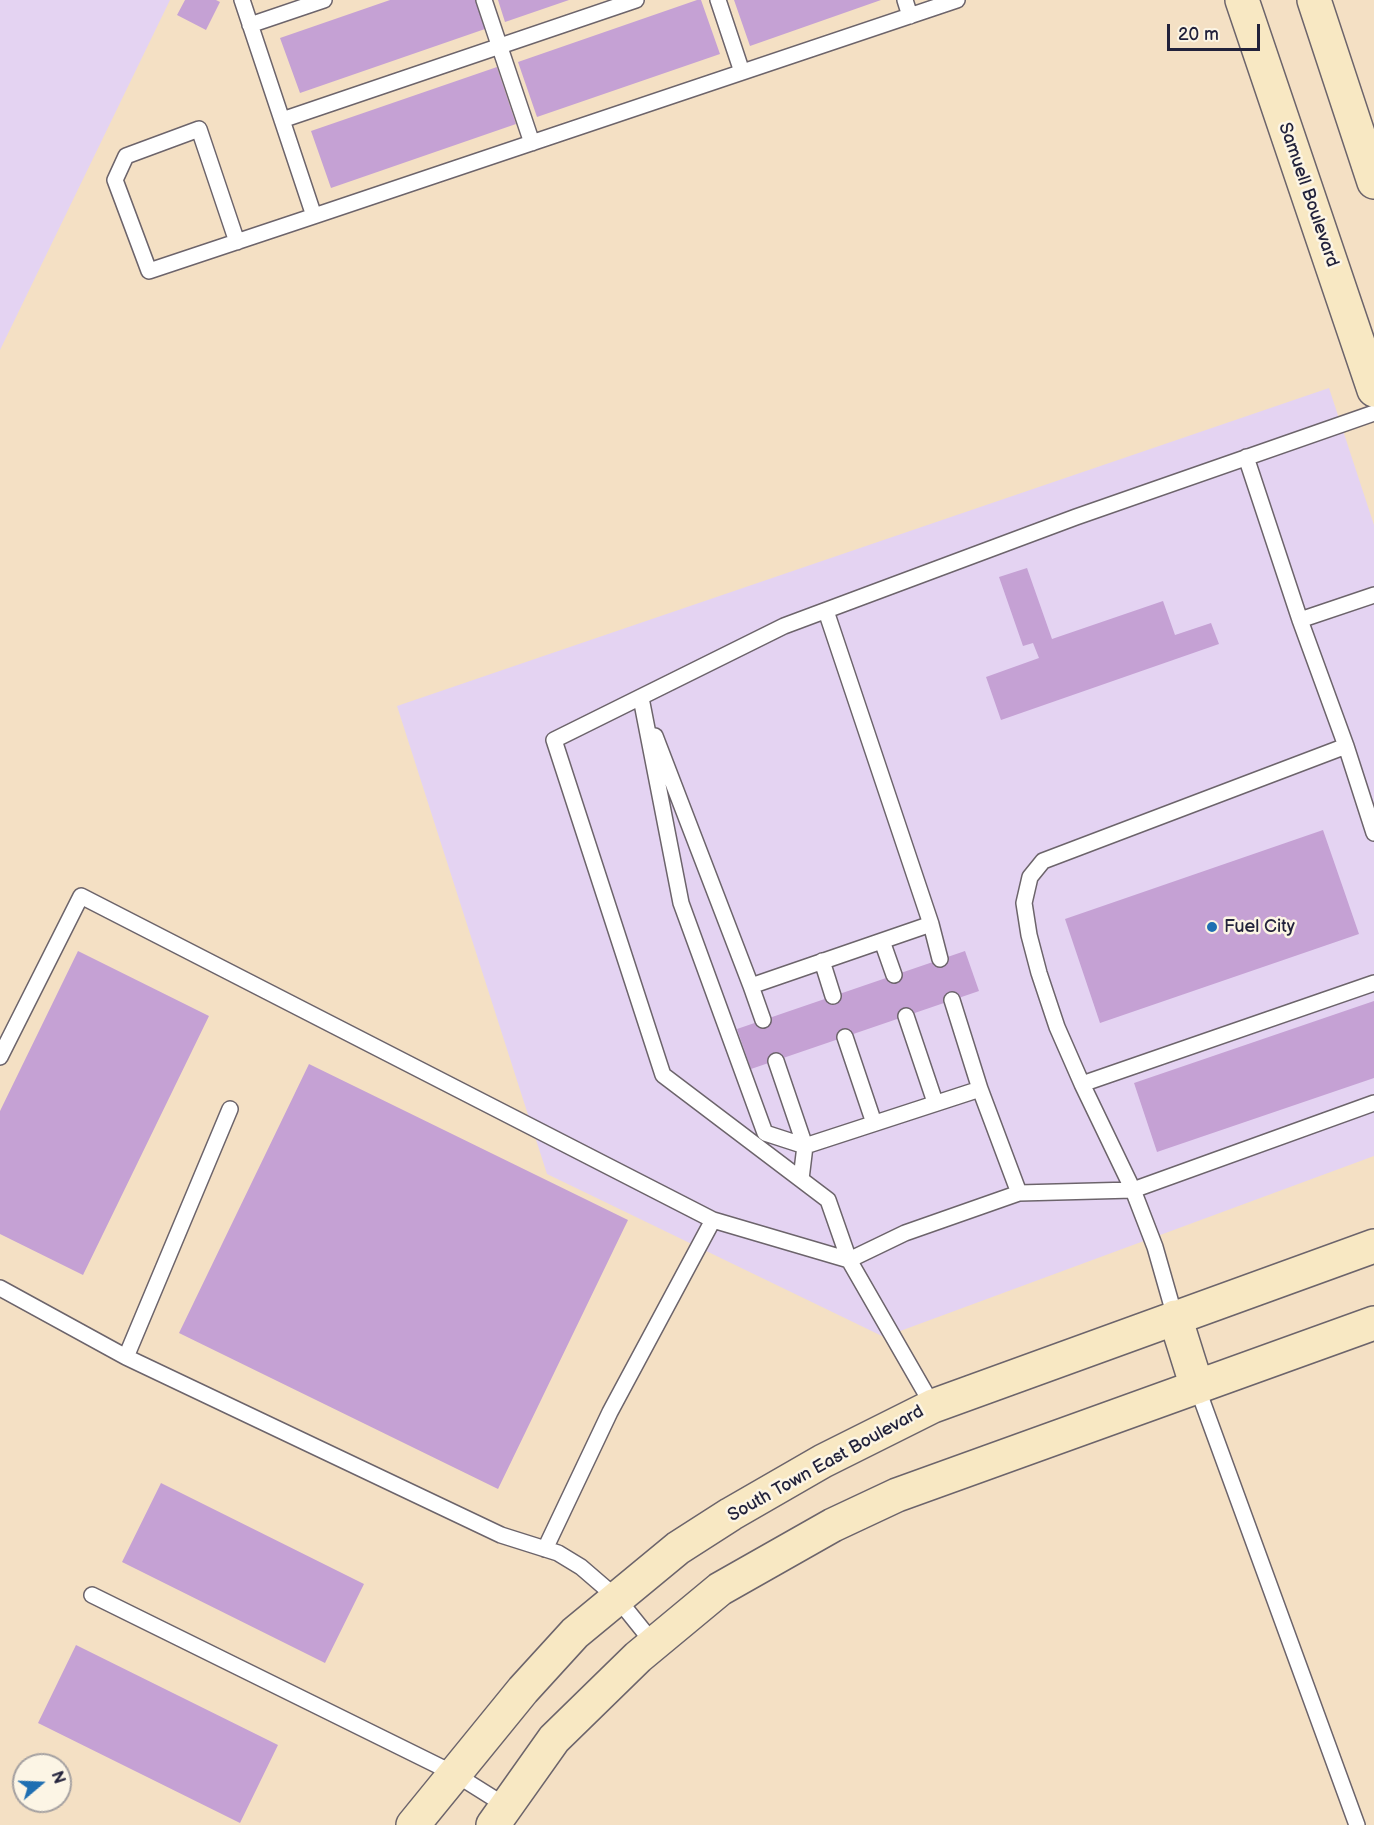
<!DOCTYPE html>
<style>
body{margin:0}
#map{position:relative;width:1374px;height:1825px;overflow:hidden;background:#f4e0c4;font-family:"Balsamiq Sans",sans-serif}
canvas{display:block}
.north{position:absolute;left:12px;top:1753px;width:60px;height:60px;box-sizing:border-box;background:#fcf5e5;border:2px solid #a5a1a1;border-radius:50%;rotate:71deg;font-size:16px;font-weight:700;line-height:24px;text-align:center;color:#22223b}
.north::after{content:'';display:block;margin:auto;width:21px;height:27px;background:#1f6fb2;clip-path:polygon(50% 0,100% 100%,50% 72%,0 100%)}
.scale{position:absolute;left:1167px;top:24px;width:93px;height:27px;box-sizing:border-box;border:3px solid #22223b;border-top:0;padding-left:8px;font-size:18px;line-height:21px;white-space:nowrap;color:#22223b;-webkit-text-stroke:4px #fcf5e5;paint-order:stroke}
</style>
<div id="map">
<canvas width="1374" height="1825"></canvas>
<div class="north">N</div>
<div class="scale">20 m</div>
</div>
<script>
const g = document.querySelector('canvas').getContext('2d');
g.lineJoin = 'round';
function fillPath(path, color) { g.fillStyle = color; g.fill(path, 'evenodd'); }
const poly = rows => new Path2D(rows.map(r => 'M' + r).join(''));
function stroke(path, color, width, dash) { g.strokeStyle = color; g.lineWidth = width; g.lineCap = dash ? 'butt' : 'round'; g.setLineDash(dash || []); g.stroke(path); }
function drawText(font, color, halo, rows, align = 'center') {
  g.font = font + ' "Balsamiq Sans",sans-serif'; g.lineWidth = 5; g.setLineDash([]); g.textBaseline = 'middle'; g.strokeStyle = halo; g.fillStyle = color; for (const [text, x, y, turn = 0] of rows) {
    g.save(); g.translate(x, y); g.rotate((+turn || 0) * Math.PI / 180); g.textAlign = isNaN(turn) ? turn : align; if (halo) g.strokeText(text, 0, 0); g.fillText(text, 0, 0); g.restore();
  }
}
const built = poly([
 [0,0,170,0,0,350],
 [1329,388,1374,525,1374,1156,884,1337,547,1174,397,706]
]);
const building = poly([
 [185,0,216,0,220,2,206,30,177,15],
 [390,0,475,0,485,29,300,93,280,38],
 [498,0,569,0,505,22],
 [697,0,701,0,720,54,537,117,518,62],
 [734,0,881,0,750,46],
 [497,67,516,124,331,188,311,131],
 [1027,568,1052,639,1163,601,1175,635,1211,623,1219,644,1001,720,986,677,1039,658,1033,643,1023,646,999,577],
 [1323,830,1359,934,1100,1023,1065,919],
 [78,951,209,1016,83,1275,0,1234,0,1111],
 [965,951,979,991,751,1069,737,1029],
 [1374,1001,1374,1078,1157,1152,1134,1083],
 [309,1064,628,1220,498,1489,179,1333],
 [161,1483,364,1584,325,1663,122,1562],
 [76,1645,278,1745,240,1823,38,1723]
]);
const lane = poly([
 [242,0,314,216],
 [484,0,532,143],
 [718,0,742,72],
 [905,0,910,16],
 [250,25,324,0],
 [282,120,636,0],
 [237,242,199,129,126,156,115,180,149,271,314,216,957,0],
 [1246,457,1300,620,1346,746,1374,833],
 [826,611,931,924,940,959],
 [1300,620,1374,595],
 [641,698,681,903,765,1133,805,1146,980,1089,1019,1193],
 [655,736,751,986],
 [882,941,894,975],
 [822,961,833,996],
 [952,1000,980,1089],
 [906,1016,935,1102],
 [763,1020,751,986,931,924],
 [845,1037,874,1123],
 [0,1057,81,896,713,1220,849,1260,905,1233,1019,1193,1133,1190,1374,1103],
 [776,1061,805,1146,801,1179],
 [1082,1084,1374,983],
 [230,1109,126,1357,501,1535,558,1553,581,1567,617,1598,654,1644],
 [0,1288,126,1357],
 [1175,1317,1155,1247,1133,1190,1082,1084,1057,1027,1039,973,1029,935,1024,903,1030,877,1043,861,1346,746],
 [1197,1387,1357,1825],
 [933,1406,849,1260,828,1200,663,1075,554,740,784,626,1076,517,1374,413],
 [545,1549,610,1412,713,1220],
 [92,1595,455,1774,506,1806]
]);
const secondary = poly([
 [1242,0,1374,390],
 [1314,0,1374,182],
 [1175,1317,1197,1387],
 [413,1825,523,1690,575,1633,678,1548,731,1514,823,1461,933,1406,1374,1246],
 [493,1825,554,1739,638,1657,720,1589,833,1525,897,1495,1374,1323]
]);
const markers = [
 [1212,927,6,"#1f6fb2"]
];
const streetNames = [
 ["Samuell Boulevard",1308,195,71],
 ["South Town East Boulevard",826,1464,-29]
];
const poiNames = [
 ["Fuel City",1224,927]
];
fillPath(built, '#e4d3f2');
fillPath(building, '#c5a1d4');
stroke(lane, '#6c646b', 18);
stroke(secondary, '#6c646b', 36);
stroke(lane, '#fff', 15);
stroke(secondary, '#f8e8c3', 33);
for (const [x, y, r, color] of markers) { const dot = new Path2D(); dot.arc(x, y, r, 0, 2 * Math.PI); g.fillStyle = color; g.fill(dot); stroke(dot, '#fcf5e5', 2); }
drawText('18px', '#22223b', '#fcf5e5', streetNames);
drawText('18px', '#22223b', '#fcf5e5', poiNames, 'left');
</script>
